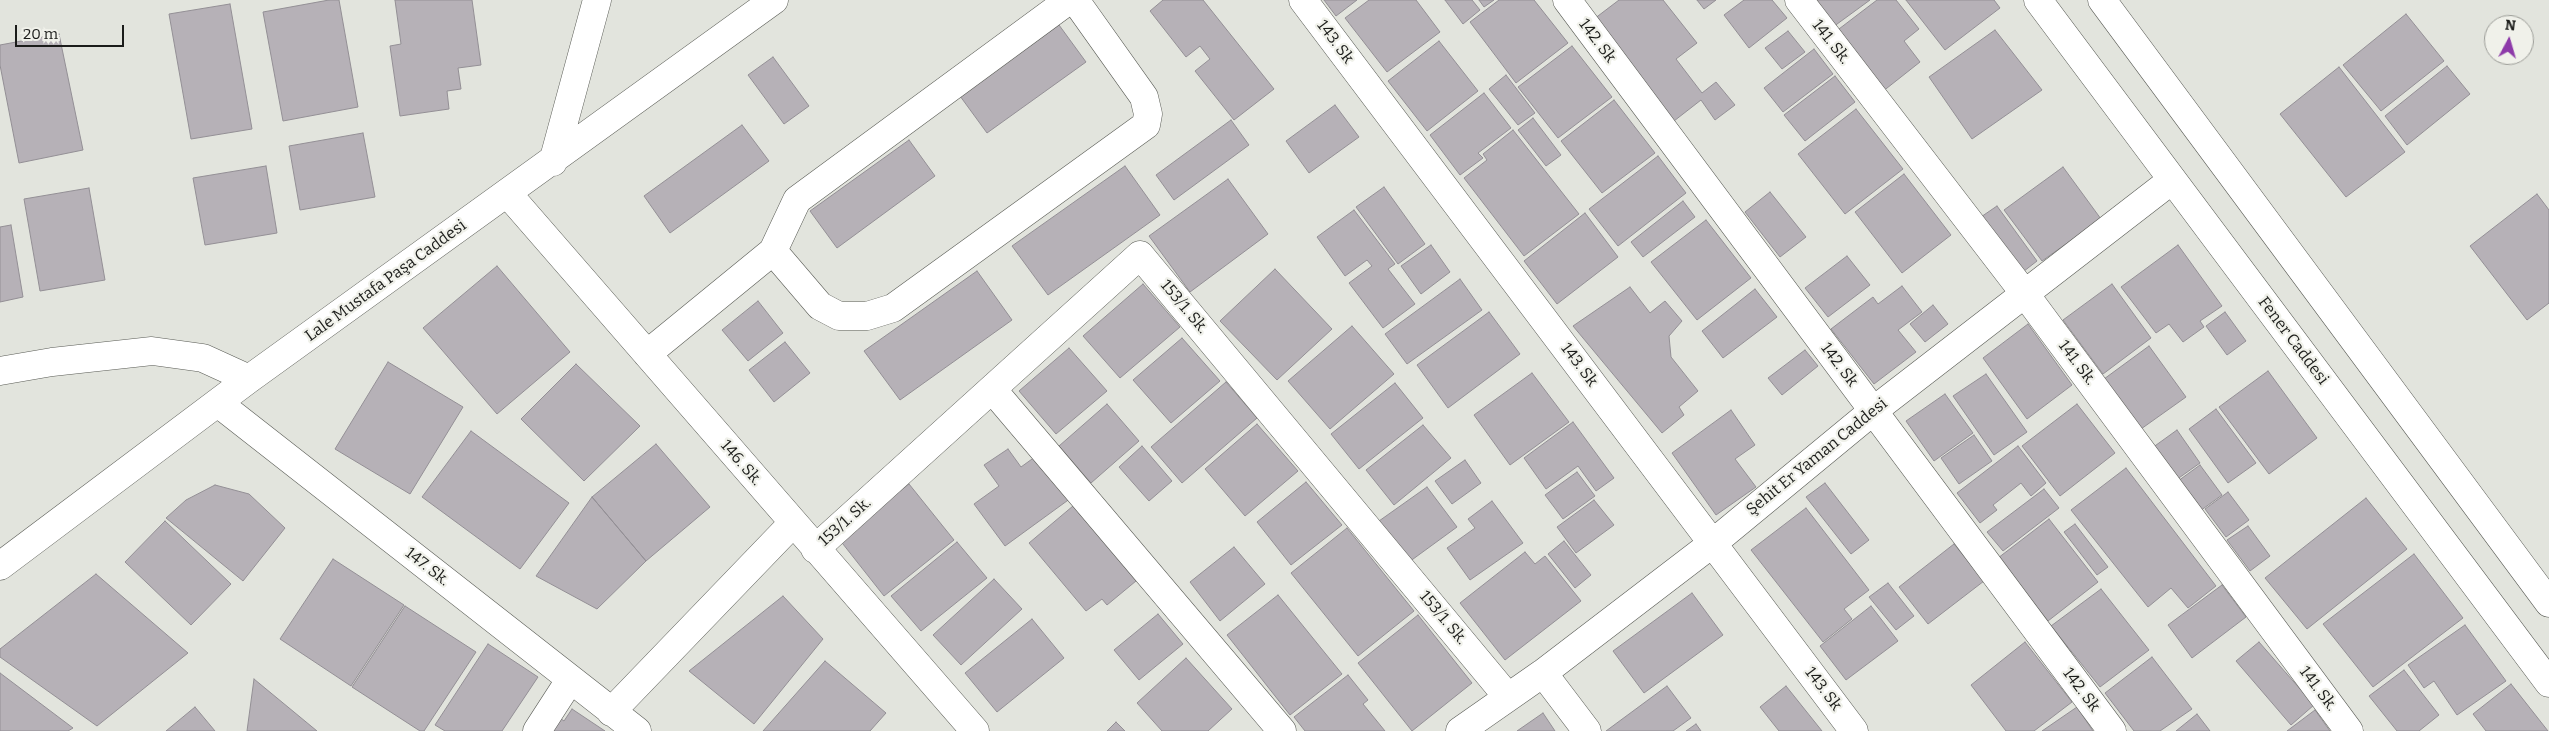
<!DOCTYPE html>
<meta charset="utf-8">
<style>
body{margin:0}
#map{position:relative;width:2549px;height:731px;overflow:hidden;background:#e2e4dd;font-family:Bitter,serif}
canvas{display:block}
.north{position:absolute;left:2484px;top:15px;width:50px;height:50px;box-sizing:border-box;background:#f0f1ea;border:1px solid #9b9c97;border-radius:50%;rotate:6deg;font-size:14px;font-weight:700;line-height:20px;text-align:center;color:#1b1c1a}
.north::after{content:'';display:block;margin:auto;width:18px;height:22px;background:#8d3aa9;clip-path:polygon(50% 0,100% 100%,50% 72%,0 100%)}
.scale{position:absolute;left:15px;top:25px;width:109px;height:22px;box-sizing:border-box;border:2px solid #1b1c1a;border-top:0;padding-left:6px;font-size:15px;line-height:18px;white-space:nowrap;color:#1b1c1a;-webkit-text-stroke:4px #f0f1ea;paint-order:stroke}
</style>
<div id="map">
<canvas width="2549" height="731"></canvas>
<div class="north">N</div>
<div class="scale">20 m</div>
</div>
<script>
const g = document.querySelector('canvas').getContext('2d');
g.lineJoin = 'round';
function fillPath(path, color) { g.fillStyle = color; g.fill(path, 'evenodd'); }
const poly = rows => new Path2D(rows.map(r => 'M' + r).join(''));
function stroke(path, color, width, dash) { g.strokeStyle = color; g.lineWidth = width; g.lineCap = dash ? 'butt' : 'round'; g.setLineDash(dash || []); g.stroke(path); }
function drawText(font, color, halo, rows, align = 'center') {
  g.font = font + ' Bitter,serif'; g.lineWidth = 4.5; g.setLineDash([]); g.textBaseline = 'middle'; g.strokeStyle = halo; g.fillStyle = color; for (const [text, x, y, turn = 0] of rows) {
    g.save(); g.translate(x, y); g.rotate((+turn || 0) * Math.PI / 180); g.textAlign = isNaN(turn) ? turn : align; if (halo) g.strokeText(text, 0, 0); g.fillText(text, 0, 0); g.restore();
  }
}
const building = poly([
 [329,0,339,0,358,107,283,121,263,12,329,0],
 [395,0,472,0,481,65,458,68,461,89,447,91,449,109,400,116,390,46,401,44,395,0],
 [1163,0,1203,0,1274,89,1234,120,1195,71,1210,59,1200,46,1186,57,1150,11,1163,0],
 [1324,0,1357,0,1336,16,1324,0],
 [1369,0,1416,0,1440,32,1387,72,1345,18,1369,0],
 [1445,0,1472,0,1480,10,1463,24,1445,0],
 [1479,0,1494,0,1484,7,1479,0],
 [1499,0,1534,0,1568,43,1516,83,1470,22,1499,0],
 [1619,0,1663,0,1697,43,1676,59,1702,93,1716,82,1735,105,1715,120,1701,100,1674,121,1594,19,1619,0],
 [1697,0,1716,0,1704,9,1697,0],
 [1744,0,1772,0,1787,18,1749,48,1724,15,1744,0],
 [1812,0,1870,0,1833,27,1812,0],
 [1877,0,1896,0,1919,29,1904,41,1920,62,1882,92,1835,32,1877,0],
 [1906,0,1994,0,2000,8,1945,50,1906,0],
 [230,4,252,129,191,139,169,14,230,4],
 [2406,14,2444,61,2381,111,2343,65,2406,14],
 [1059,25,1086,62,987,133,960,96,1059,25],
 [1995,30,2042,90,1972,139,1929,77,1995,30],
 [1788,31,1805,52,1782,69,1765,48,1788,31],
 [59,34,83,150,19,163,0,65,0,45,59,34],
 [1439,41,1478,91,1427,131,1388,81,1439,41],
 [1572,46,1612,97,1558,138,1518,87,1572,46],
 [1814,49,1833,74,1783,112,1764,88,1814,49],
 [773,57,809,106,784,124,748,75,773,57],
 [2447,66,2470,94,2407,145,2385,116,2447,66],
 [2339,67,2405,152,2346,197,2280,114,2339,67],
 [1506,75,1535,113,1518,125,1489,89,1506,75],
 [1835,76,1855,102,1805,141,1784,115,1835,76],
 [1484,93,1511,128,1478,153,1483,158,1460,175,1430,135,1484,93],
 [1614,100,1655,153,1602,193,1561,141,1614,100],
 [1335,105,1359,137,1309,173,1286,141,1335,105],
 [1856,109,1903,169,1845,214,1798,154,1856,109],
 [1533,118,1561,155,1546,166,1518,130,1533,118],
 [1231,120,1249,145,1174,200,1156,175,1231,120],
 [742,125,769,161,670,233,644,196,742,125],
 [1513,130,1579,214,1524,256,1464,178,1487,160,1483,154,1513,130],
 [363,133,375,197,300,210,289,146,363,133],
 [909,140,935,176,837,248,810,211,909,140],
 [1658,156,1686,193,1618,246,1589,209,1658,156],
 [266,166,277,233,205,245,193,178,266,166],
 [1125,166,1160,215,1048,295,1012,246,1125,166],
 [2063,167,2101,219,2042,261,2004,210,2063,167],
 [1904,174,1951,235,1902,273,1855,212,1904,174],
 [1228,179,1268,234,1190,292,1149,236,1228,179],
 [1384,187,1425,244,1398,264,1356,207,1384,187],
 [89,188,105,280,40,291,24,199,89,188],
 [1770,192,1806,237,1780,257,1745,212,1770,192],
 [2537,194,2549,210,2549,303,2527,320,2470,246,2537,194],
 [1683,201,1695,217,1643,257,1631,242,1683,201],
 [1997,206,2037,261,2019,275,1978,219,1997,206],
 [1354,210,1395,264,1388,269,1415,304,1383,328,1349,283,1372,266,1367,260,1345,276,1317,237,1354,210],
 [1585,213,1618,257,1557,304,1524,261,1585,213],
 [1706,220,1751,278,1697,320,1651,262,1706,220],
 [11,225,23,297,0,302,0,227,11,225],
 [1431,245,1450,272,1421,294,1401,266,1431,245],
 [2178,245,2222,306,2200,321,2204,327,2183,342,2169,324,2156,333,2121,287,2178,245],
 [1847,256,1870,285,1828,317,1805,288,1847,256],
 [497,266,570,352,497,414,423,328,497,266],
 [1275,269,1332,329,1277,380,1220,321,1275,269],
 [977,271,1012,320,900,400,864,351,977,271],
 [1460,279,1482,310,1407,364,1385,334,1460,279],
 [1143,284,1180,327,1120,378,1083,336,1143,284],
 [2112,284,2151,338,2103,374,2063,320,2112,284],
 [1902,286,1922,312,1898,330,1916,352,1874,384,1831,329,1873,297,1878,304,1902,286],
 [1630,287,1650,313,1665,301,1682,321,1669,336,1671,357,1698,391,1679,407,1684,415,1662,433,1573,326,1630,287],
 [1755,289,1777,317,1723,358,1702,331,1755,289],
 [758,301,783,333,748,361,722,330,758,301],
 [1933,305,1948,324,1925,342,1910,324,1933,305],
 [1489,312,1520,354,1448,408,1417,365,1489,312],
 [2225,312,2246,341,2227,355,2206,326,2225,312],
 [2028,324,2072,385,2027,419,1983,358,2028,324],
 [1352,326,1394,374,1330,429,1288,381,1352,326],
 [1182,338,1220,381,1171,423,1133,380,1182,338],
 [785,342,810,373,774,402,749,370,785,342],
 [2149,346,2186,397,2141,429,2104,379,2149,346],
 [1069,348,1107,391,1056,434,1019,391,1069,348],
 [1805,350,1818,366,1782,395,1768,378,1805,350],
 [388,362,463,407,410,494,335,449,388,362],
 [576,364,640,426,584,481,521,419,576,364],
 [2268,371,2317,438,2269,474,2219,407,2268,371],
 [1532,373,1569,422,1510,465,1474,415,1532,373],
 [1986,374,2027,432,1994,455,1953,396,1986,374],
 [1226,382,1257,418,1182,483,1151,447,1226,382],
 [1395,383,1423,418,1359,469,1331,434,1395,383],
 [1945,394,1973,433,1934,461,1906,421,1945,394],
 [1107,404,1139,441,1091,483,1059,446,1107,404],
 [2077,404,2115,453,2060,496,2022,446,2077,404],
 [2216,409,2256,463,2228,483,2189,429,2216,409],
 [1731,410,1755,445,1735,459,1756,487,1716,515,1672,453,1731,410],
 [1573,422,1614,478,1596,491,1578,466,1546,489,1524,458,1573,422],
 [1257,424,1298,471,1245,516,1205,469,1257,424],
 [1423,425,1451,458,1394,505,1366,470,1423,425],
 [2177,430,2200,463,2176,480,2152,448,2177,430],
 [471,431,569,503,520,569,422,497,471,431],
 [1974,435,1992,461,1959,484,1941,458,1974,435],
 [656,444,710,507,646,561,592,497,656,444],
 [1142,446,1172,481,1149,501,1119,467,1142,446],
 [2018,446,2046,483,2031,496,2021,483,1993,505,1997,510,1980,523,1957,493,2018,446],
 [1008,449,1021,467,1039,454,1071,498,1005,546,974,504,999,486,984,465,1008,449],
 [1465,460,1481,483,1452,504,1435,481,1465,460],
 [2200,465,2222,495,2200,511,2178,481,2200,465],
 [2126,468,2216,586,2188,608,2171,588,2148,607,2071,510,2126,468],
 [1577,472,1595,496,1563,519,1545,495,1577,472],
 [1306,482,1342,525,1291,565,1257,522,1306,482],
 [1825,483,1869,540,1851,554,1806,497,1825,483],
 [909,484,954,540,884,596,839,539,909,484],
 [215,485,249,494,285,528,243,581,166,518,186,500,215,485],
 [1427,487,1457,527,1409,562,1379,521,1427,487],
 [2044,489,2059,508,2003,551,1987,532,2044,489],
 [2228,492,2249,520,2226,537,2205,509,2228,492],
 [592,497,646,561,597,609,536,576,592,497],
 [2366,498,2407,549,2307,629,2265,578,2366,498],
 [1594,500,1614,525,1576,553,1557,527,1594,500],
 [1492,501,1523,543,1470,580,1447,548,1475,528,1468,519,1492,501],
 [1073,506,1136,581,1107,605,1102,599,1086,611,1029,543,1073,506],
 [1806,508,1869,590,1844,609,1852,619,1823,642,1751,550,1806,508],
 [2049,519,2098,582,2048,621,1998,558,2049,519],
 [165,521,231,584,191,625,125,562,165,521],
 [2075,524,2108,567,2097,575,2064,532,2075,524],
 [2248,526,2270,556,2250,571,2227,540,2248,526],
 [1347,528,1414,611,1358,656,1291,573,1347,528],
 [1564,541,1591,575,1575,588,1548,554,1564,541],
 [957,542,987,578,921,631,891,596,957,542],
 [1954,544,1984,581,1928,624,1899,587,1954,544],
 [1234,547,1265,584,1220,621,1190,582,1234,547],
 [1525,552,1535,564,1545,556,1581,601,1505,660,1460,603,1525,552],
 [2414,554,2463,618,2373,687,2323,624,2414,554],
 [333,559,404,605,351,686,280,639,333,559],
 [96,574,188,653,97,726,0,657,0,649,96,574],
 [994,579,1022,609,961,665,933,635,994,579],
 [1888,583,1914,616,1896,630,1869,597,1888,583],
 [2222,585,2246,617,2192,658,2168,625,2222,585],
 [2101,589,2149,650,2100,687,2051,626,2101,589],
 [1692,593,1723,635,1644,693,1613,651,1692,593],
 [1278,595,1342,674,1290,715,1227,635,1278,595],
 [783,596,823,639,754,724,689,671,783,596],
 [405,606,476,652,424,731,420,731,352,687,405,606],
 [1871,606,1898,641,1846,680,1820,646,1871,606],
 [1158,614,1183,644,1139,680,1114,650,1158,614],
 [1418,615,1472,683,1412,731,1358,663,1418,615],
 [1032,619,1064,658,997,712,965,673,1032,619],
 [2465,625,2506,681,2457,715,2434,681,2424,688,2408,665,2465,625],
 [2025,642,2072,702,2034,731,2006,731,1971,685,2025,642],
 [2259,642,2314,705,2291,725,2236,661,2259,642],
 [488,644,538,677,502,731,445,731,435,725,488,644],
 [2152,657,2192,709,2160,731,2134,731,2105,693,2152,657],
 [1186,658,1232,709,1208,731,1162,731,1137,703,1186,658],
 [825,661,886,713,870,731,763,731,825,661],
 [2404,670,2439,715,2419,731,2397,731,2369,696,2404,670],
 [0,673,73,728,68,731,0,731,0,673],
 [1348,675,1368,700,1363,704,1385,731,1305,731,1294,717,1348,675],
 [254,679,317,731,247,731,254,679],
 [2511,684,2548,731,2486,731,2473,714,2511,684],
 [1667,686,1691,718,1673,731,1606,731,1667,686],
 [1786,686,1822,731,1779,731,1760,707,1786,686],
 [195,707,215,731,166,731,195,707],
 [2077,707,2093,731,2042,731,2077,707],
 [572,709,605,731,541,731,553,713,564,721,572,709],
 [2315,710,2330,731,2287,731,2315,710],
 [1543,713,1555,731,1517,731,1543,713],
 [2197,714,2210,731,2176,731,2197,714],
 [1116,722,1125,731,1107,731,1116,722],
 [1696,724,1701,731,1686,731,1696,724]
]);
const minor = poly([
 [1303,0,1854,731],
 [1567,0,2112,731],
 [1799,0,2025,294,2349,731],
 [553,162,597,0],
 [508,194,975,731],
 [773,251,820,306,839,316,867,316,893,308,1146,125,1148,114,1144,97,1075,0],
 [647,354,773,251,797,200,1069,0],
 [0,371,52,362,152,351,203,358,249,379],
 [992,389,1282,731],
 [218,403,637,731],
 [815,549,1140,255,1507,696],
 [0,566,249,379,774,0],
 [1543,673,1587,731],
 [611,712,793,523],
 [537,731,570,680],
 [1460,731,1543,673,1713,543,1873,411,2172,180]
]);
const major = poly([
 [2038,0,2549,683],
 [2102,0,2549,603]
]);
const streetNames = [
 ["142. Sk",1597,41,53],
 ["143. Sk",1335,42,53],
 ["141. Sk.",1831,42,52],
 ["Lale Mustafa Paşa Caddesi",386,281,-36],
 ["153/1. Sk.",1184,307,50],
 ["Fener Caddesi",2293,341,53],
 ["141. Sk.",2077,363,53],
 ["143. Sk",1579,365,53],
 ["142. Sk",1839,365,53],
 ["Şehit Er Yaman Caddesi",1817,457,-39],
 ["146. Sk.",741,463,49],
 ["153/1. Sk.",845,522,-42],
 ["147. Sk.",427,567,38],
 ["153/1. Sk.",1443,618,50],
 ["143. Sk",1823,689,53],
 ["141. Sk.",2318,689,53],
 ["142. Sk",2081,690,53]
];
fillPath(building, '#b6b1b7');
stroke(building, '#938f95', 1);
stroke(minor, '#595b55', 29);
stroke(major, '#595b55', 29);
stroke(minor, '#fff', 28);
stroke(major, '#fff', 28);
drawText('16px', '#1b1c1a', '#f0f1ea', streetNames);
</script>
